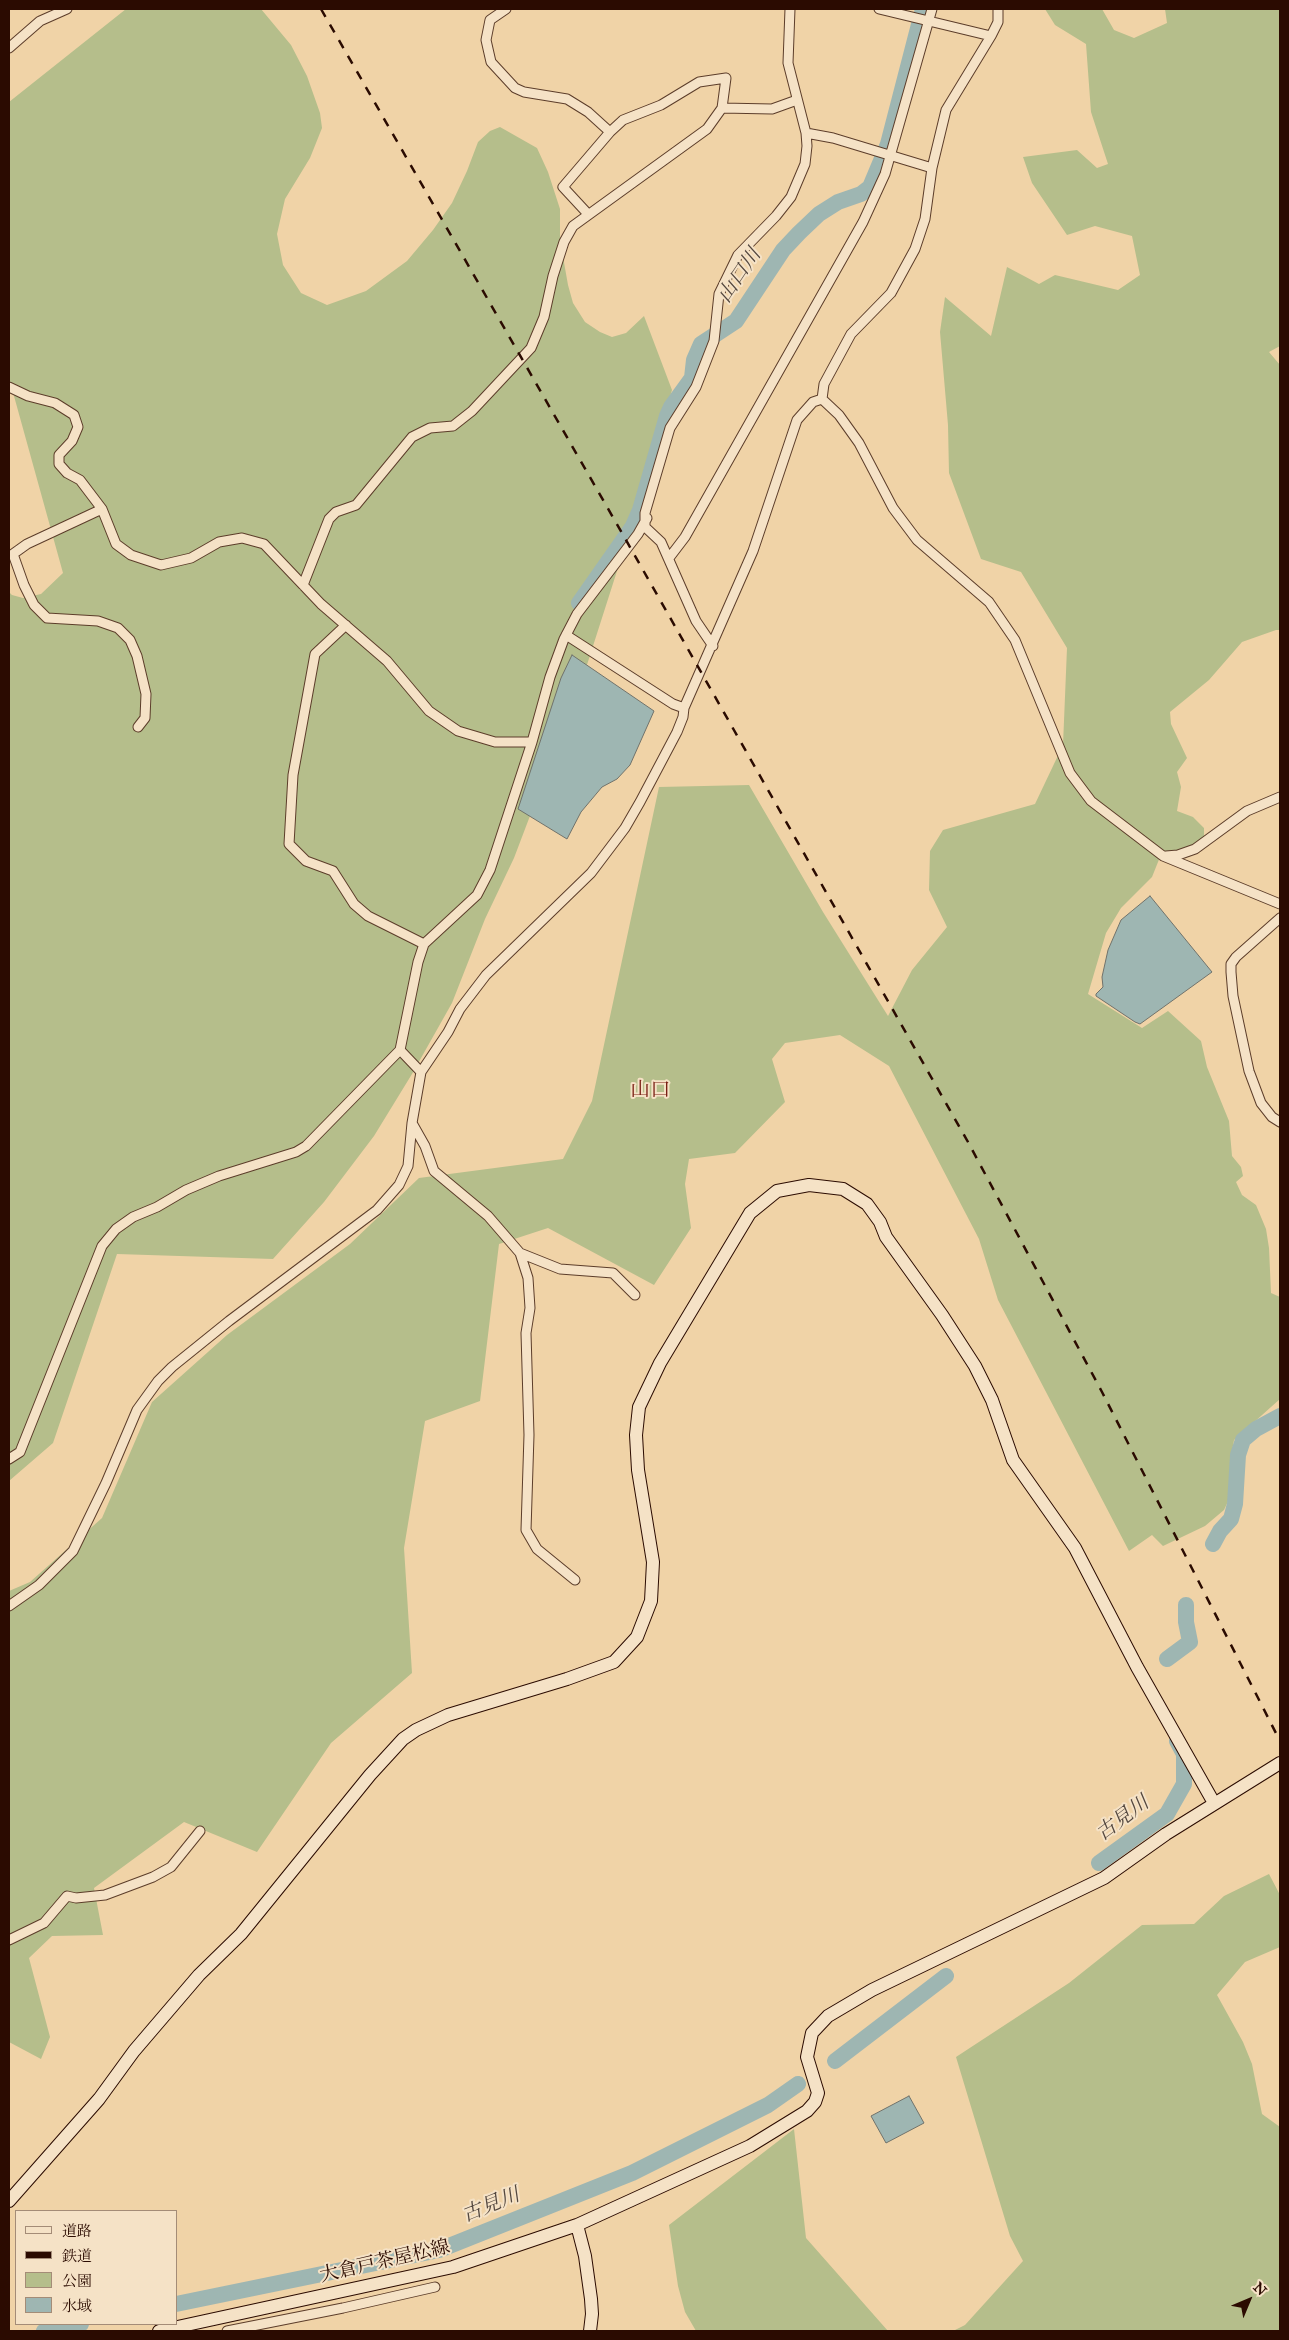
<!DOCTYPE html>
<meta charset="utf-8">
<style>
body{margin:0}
#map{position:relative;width:1289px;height:2340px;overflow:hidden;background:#f0d3a7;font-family:"IM FELL Great Primer","Noto Serif JP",serif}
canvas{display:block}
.frame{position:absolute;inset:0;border:10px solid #2b0b01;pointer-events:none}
.legend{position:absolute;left:15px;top:2210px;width:162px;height:115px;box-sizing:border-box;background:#f5e2c6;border:1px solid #a48c77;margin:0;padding:6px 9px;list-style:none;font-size:15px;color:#2b0b01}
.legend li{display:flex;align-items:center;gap:10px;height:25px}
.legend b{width:25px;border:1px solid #a48c77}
.north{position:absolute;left:1224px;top:2275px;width:50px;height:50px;-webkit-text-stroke:4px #f5e2c6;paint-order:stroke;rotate:45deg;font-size:14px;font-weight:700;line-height:20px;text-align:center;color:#2b0b01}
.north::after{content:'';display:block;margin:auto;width:18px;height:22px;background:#2b0b01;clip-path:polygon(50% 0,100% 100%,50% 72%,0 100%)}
</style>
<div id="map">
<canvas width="1289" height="2340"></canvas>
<div class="frame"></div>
<ul class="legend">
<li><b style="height:6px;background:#f5e2c6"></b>道路</li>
<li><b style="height:6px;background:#2b0b01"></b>鉄道</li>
<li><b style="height:14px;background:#b5be8b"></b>公園</li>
<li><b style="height:14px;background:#9eb6b2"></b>水域</li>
</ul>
<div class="north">N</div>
</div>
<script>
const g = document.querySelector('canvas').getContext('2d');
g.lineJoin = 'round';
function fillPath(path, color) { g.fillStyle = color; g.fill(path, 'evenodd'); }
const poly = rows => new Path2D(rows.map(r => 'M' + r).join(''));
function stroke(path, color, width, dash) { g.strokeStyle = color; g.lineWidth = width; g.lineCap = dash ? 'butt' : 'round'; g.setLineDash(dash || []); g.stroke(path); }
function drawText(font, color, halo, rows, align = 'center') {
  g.font = font + ' "IM FELL Great Primer","Noto Serif JP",serif'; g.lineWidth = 4; g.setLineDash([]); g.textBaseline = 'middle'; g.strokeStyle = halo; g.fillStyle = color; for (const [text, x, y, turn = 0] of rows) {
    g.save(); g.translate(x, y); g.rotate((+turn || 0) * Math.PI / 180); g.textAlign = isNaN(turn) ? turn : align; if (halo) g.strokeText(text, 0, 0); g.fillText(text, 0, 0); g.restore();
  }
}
const green = poly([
 [126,9,261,9,291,45,307,76,320,113,322,128,310,158,285,199,277,234,283,265,301,293,327,305,366,291,407,261,433,230,452,203,467,171,478,142,490,131,500,127,537,148,548,172,560,209,560,240,568,285,573,303,585,322,600,332,612,337,626,333,644,316,672,390,625,546,585,671,514,858,485,919,452,1003,412,1074,374,1136,324,1202,273,1259,117,1254,53,1443,9,1481,9,592,12,595,23,598,41,594,63,573,9,378,9,102],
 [1045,9,1102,9,1114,30,1134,38,1167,23,1165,9,1280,9,1280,346,1269,352,1280,365,1280,630,1276,630,1242,642,1209,680,1170,712,1171,724,1187,758,1177,772,1181,787,1177,811,1193,817,1204,828,1204,838,1194,847,1178,852,1162,852,1152,877,1121,908,1106,933,1088,994,1142,1028,1168,1011,1201,1041,1207,1067,1229,1121,1232,1156,1241,1167,1243,1176,1236,1182,1242,1195,1256,1205,1266,1229,1269,1248,1271,1293,1280,1297,1280,1399,1234,1440,1230,1463,1230,1497,1224,1510,1205,1526,1163,1546,1152,1535,1129,1551,998,1300,979,1239,889,1066,840,1035,785,1043,772,1059,785,1102,735,1153,689,1159,685,1184,691,1228,654,1285,548,1228,499,1244,480,1401,425,1421,404,1548,412,1673,331,1743,257,1852,184,1822,94,1888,103,1935,52,1936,29,1958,50,2037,41,2059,9,2042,9,1591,30,1582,102,1518,152,1402,227,1335,350,1244,419,1178,563,1159,592,1101,659,787,749,785,823,912,888,1016,912,970,947,927,929,890,930,851,943,830,1035,804,1063,745,1067,648,1021,572,981,559,949,473,948,425,940,332,945,297,991,336,1007,267,1039,284,1055,275,1118,290,1140,275,1132,236,1095,226,1067,235,1032,183,1023,157,1077,150,1097,168,1108,164,1091,112,1086,44,1055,25],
 [1269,1874,1280,1895,1280,1947,1245,1962,1217,1995,1243,2042,1252,2064,1262,2114,1280,2127,1280,2331,953,2331,965,2325,1023,2261,1010,2236,956,2057,1069,1983,1142,1925,1194,1924,1224,1896],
 [794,2129,806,2238,888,2331,696,2331,685,2312,678,2286,669,2225]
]);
const water = poly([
 [572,655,654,711,630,765,617,779,602,787,581,812,567,839,518,809,561,678,572,655],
 [1150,896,1212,972,1140,1024,1135,1022,1096,996,1096,994,1103,987,1102,977,1108,950,1121,920,1150,896],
 [909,2096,924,2123,886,2143,871,2116,909,2096]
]);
const river = poly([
 [579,603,633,526,640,510,667,416,671,407,692,378,694,360,701,344,736,321,783,250,799,233,819,214,838,202,861,194,870,187,888,144,923,9],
 [1213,1544,1220,1531,1231,1519,1235,1504,1238,1455,1243,1440,1256,1429,1280,1416],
 [1167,1659,1190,1642,1186,1622,1186,1605],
 [1099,1863,1167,1814,1184,1784,1184,1754,1177,1741],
 [835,2061,946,1976],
 [176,2304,439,2250,632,2173,768,2105,798,2084],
 [44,2331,81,2324]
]);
const street = poly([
 [506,9,490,20,486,40,491,62,515,88,524,92,567,99,588,112,610,132],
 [879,9,991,36],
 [998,9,998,22,991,36,946,110,932,168,925,219,915,249,891,293,851,334,824,384,822,399,839,415,859,443,893,508,917,540,989,602,1015,640,1070,773,1091,801,1163,856,1280,904],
 [9,48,40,21,67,9],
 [722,108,772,109,797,100],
 [806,133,833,138,932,168],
 [9,387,28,396,55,403,74,415,78,427,72,441,59,455,59,464,67,473,80,480,102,509,116,544,131,555,161,565,191,558,219,542,242,538,264,544,321,604,387,661,429,711,458,731,495,742,532,742],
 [102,509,27,544,13,554,24,585,34,605,47,618,98,621,118,628,130,640,137,656,146,694,145,718,138,727],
 [669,558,685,537,863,222,885,174,932,9],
 [303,585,329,519,336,512,356,505,412,437,430,428,453,426,472,411,531,348,544,317,553,276,564,242,573,226,707,129,722,108,726,78,699,82,661,105,623,120,610,132,563,187,588,214],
 [346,625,315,654,293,775,289,844,306,861,333,871,354,904,368,916,424,944],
 [566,635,673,704,684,708],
 [713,646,696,621,661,542,645,527,645,513,670,428,696,387,714,341,719,294,738,255,776,216,791,197,805,164,807,146,806,133,788,63,790,9],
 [1166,856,1178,855,1195,849,1247,811,1280,797],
 [1280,918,1236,957,1231,964,1231,972,1233,996,1249,1071,1261,1103,1272,1117,1280,1122],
 [400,1050,421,1072],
 [412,1123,425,1146,434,1171,488,1216,520,1253,528,1278,530,1308,526,1333,529,1435,526,1530,537,1549,575,1580],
 [520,1253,560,1269,613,1273,635,1295],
 [9,1459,20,1452,102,1246,116,1229,133,1217,157,1207,186,1190,219,1176,296,1152,306,1146,400,1050,418,962,424,944,477,895,490,870,532,742,550,677,564,639,577,614,638,534,647,518],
 [9,1606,39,1585,73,1551,106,1483,137,1410,158,1381,172,1367,229,1321,377,1210,399,1185,408,1166,412,1123,421,1072,448,1032,460,1009,486,975,591,873,625,828,640,802,677,732,683,717,684,708,753,551,797,420,813,402,822,399],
 [9,1940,44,1923,67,1896,76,1898,105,1895,153,1877,171,1867,200,1831],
 [227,2331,343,2308,435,2287]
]);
const secondary = poly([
 [9,2201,99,2099,134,2051,199,1975,241,1934,370,1775,403,1739,416,1730,448,1715,567,1679,614,1662,637,1637,651,1601,653,1562,638,1470,636,1435,639,1407,660,1363,750,1213,777,1191,809,1185,843,1189,867,1204,880,1222,886,1237,942,1315,975,1366,992,1400,1013,1460,1075,1548,1137,1667,1214,1803],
 [577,2225,585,2256,591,2299,592,2314,590,2331],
 [159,2331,453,2267,577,2225,750,2146,807,2111,815,2102,818,2093,807,2057,812,2033,828,2016,872,1990,1104,1878,1166,1834,1280,1763]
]);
const rail = poly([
 [321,9,622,533,968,1142,1102,1392,1280,1741]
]);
const streetNames = [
 ["大倉戸茶屋松線",385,2262,-13]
];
const waterNames = [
 ["山口川",740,276,-56],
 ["古見川",1123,1819,-37],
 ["古見川",491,2206,-22]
];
const neighbourhoodNames = [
 ["山口",650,1091]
];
fillPath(green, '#b5be8b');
fillPath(water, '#9eb6b2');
stroke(water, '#70726b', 1);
stroke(river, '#9eb6b2', 16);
stroke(street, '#5c3d2a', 11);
stroke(secondary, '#2b0b01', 14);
stroke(street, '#f5e2c6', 9);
stroke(secondary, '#f5e2c6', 12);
stroke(rail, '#2b0b01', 2.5, [9, 9]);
drawText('19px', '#2b0b01', '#f5e2c6', streetNames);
drawText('italic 20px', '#53473f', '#f5e2c6', waterNames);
drawText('20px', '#7a1f14', '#f5e2c6', neighbourhoodNames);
</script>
